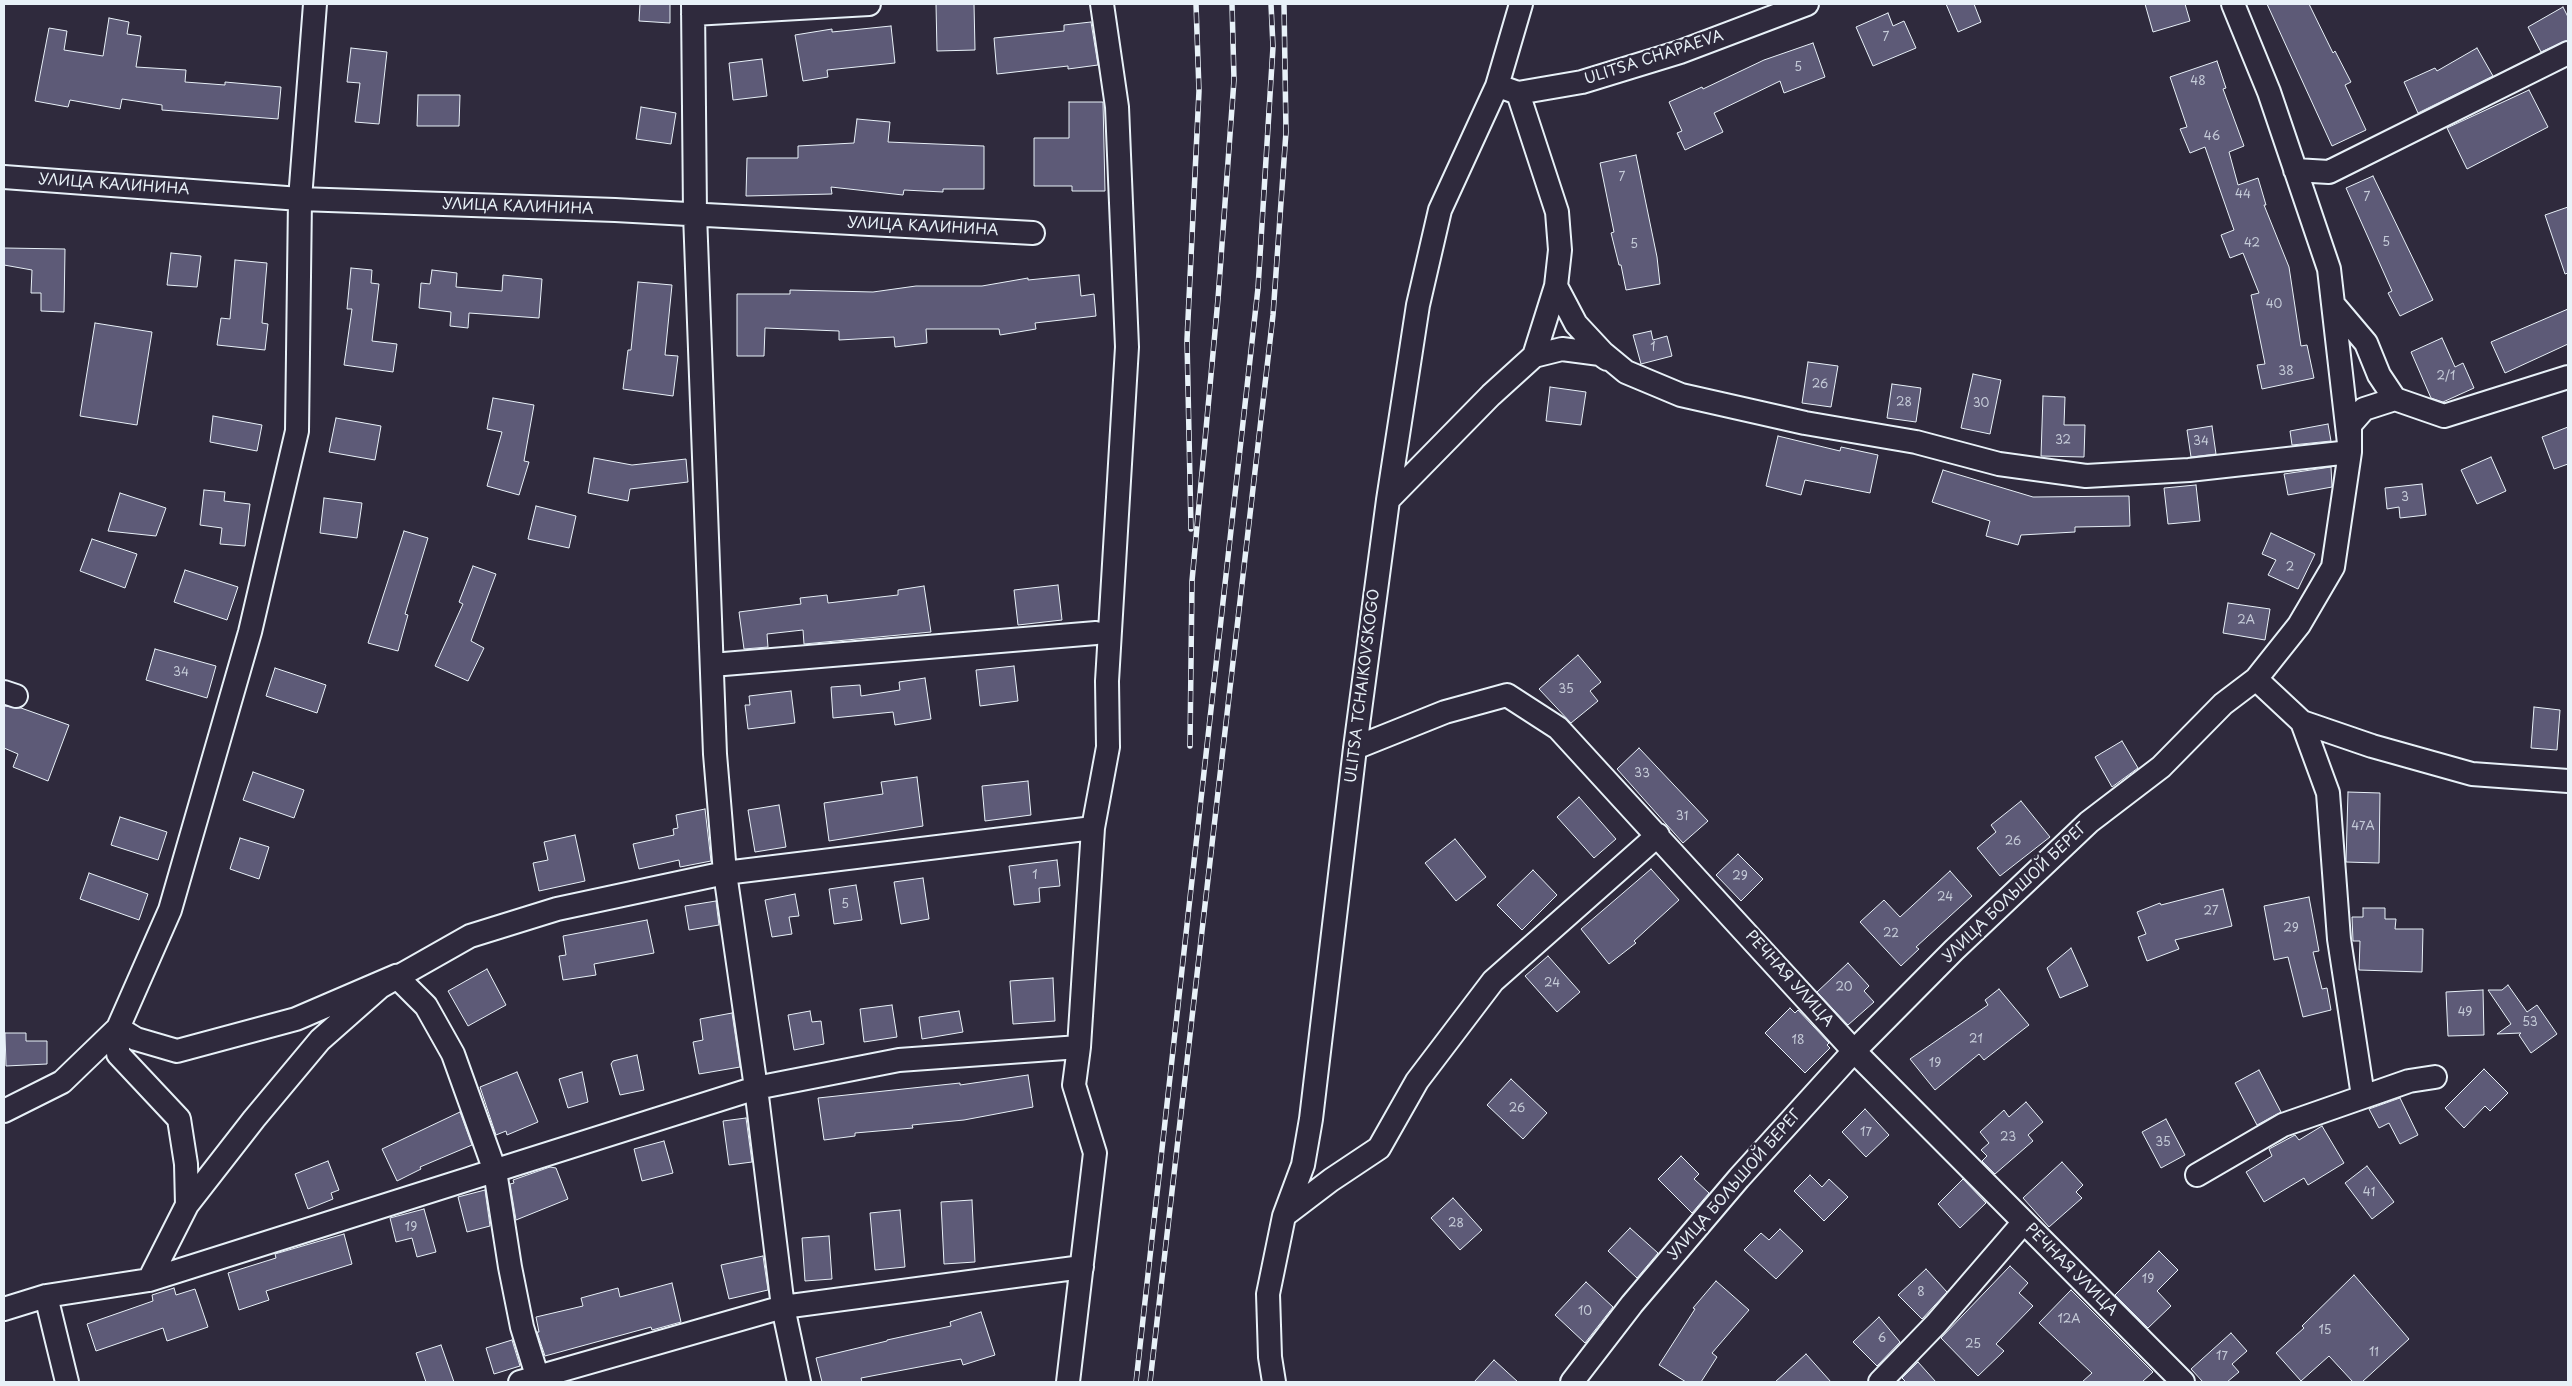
<!DOCTYPE html>
<meta charset="utf-8">
<style>
body{margin:0}
#map{position:relative;width:2572px;height:1386px;overflow:hidden;background:#2f2a3d;font-family:"Playpen Sans",sans-serif}
canvas{display:block}
.frame{position:absolute;inset:0;border:5px solid #e8f1f8;pointer-events:none}
</style>
<div id="map">
<canvas width="2572" height="1386"></canvas>
<div class="frame"></div>
</div>
<script>
const g = document.querySelector('canvas').getContext('2d');
g.lineJoin = 'round';
function fillPath(path, color) { g.fillStyle = color; g.fill(path, 'evenodd'); }
const poly = rows => new Path2D(rows.map(r => 'M' + r).join(''));
function stroke(path, color, width, dash) { g.strokeStyle = color; g.lineWidth = width; g.lineCap = dash ? 'butt' : 'round'; g.setLineDash(dash || []); g.stroke(path); }
function drawText(font, color, halo, rows, align = 'center') {
  g.font = font + ' "Playpen Sans",sans-serif'; g.lineWidth = 5; g.setLineDash([]); g.textBaseline = 'middle'; g.strokeStyle = halo; g.fillStyle = color; for (const [text, x, y, turn = 0] of rows) {
    g.save(); g.translate(x, y); g.rotate((+turn || 0) * Math.PI / 180); g.textAlign = isNaN(turn) ? turn : align; if (halo) g.strokeText(text, 0, 0); g.fillText(text, 0, 0); g.restore();
  }
}
const building = poly([
 [640,4,670,4,670,23,639,21,640,4],
 [936,4,974,4,975,50,937,51,936,4],
 [1946,4,1974,4,1981,22,1958,32,1946,4],
 [2145,4,2185,4,2190,21,2153,32,2145,4],
 [2267,4,2309,4,2333,53,2335,51,2351,82,2345,85,2366,130,2332,146,2267,4],
 [2563,7,2568,17,2568,40,2541,52,2528,27,2563,7],
 [1888,13,1893,26,1904,21,1916,48,1873,66,1856,27,1888,13],
 [109,18,129,22,127,34,141,36,136,67,186,70,185,82,225,85,225,82,281,87,278,119,162,110,162,105,122,99,120,109,70,100,68,107,35,101,49,28,67,31,64,50,103,56,109,18],
 [1091,22,1098,65,1068,69,1068,66,997,74,994,38,1064,31,1064,25,1091,22],
 [891,26,895,63,827,70,828,77,803,81,795,35,832,29,832,32,891,26],
 [1813,43,1825,77,1784,93,1780,81,1714,113,1723,132,1685,150,1677,133,1682,131,1669,102,1702,87,1703,89,1764,60,1813,43],
 [351,48,387,52,379,124,355,122,360,83,347,82,351,48],
 [2477,48,2493,76,2418,113,2404,82,2435,68,2437,71,2477,48],
 [762,59,767,96,733,100,729,63,762,59],
 [2217,61,2226,88,2223,89,2244,146,2229,152,2238,185,2258,178,2266,205,2264,205,2289,267,2301,346,2307,345,2314,378,2262,389,2257,365,2265,364,2251,295,2259,293,2243,253,2230,258,2221,235,2234,230,2205,147,2190,153,2180,129,2187,127,2170,77,2217,61],
 [2529,90,2548,127,2467,169,2447,128,2529,90],
 [418,95,460,95,459,126,417,126,418,95],
 [1069,102,1103,102,1105,191,1072,191,1072,186,1034,186,1034,138,1069,138,1069,102],
 [641,107,676,113,671,144,636,139,641,107],
 [857,119,890,122,888,142,984,146,984,189,943,189,943,192,904,190,903,195,831,187,832,194,746,196,747,158,798,158,798,146,854,143,857,119],
 [1636,155,1657,257,1660,284,1626,290,1621,265,1619,265,1611,233,1614,232,1600,163,1636,155],
 [2373,176,2433,300,2400,316,2388,293,2392,291,2346,188,2373,176],
 [2568,207,2568,273,2565,274,2545,215,2568,207],
 [4,248,65,249,64,312,41,311,41,293,31,293,32,270,4,265,4,248],
 [171,253,201,256,197,287,167,285,171,253],
 [235,260,267,263,262,323,268,324,265,350,217,345,221,318,230,319,235,260],
 [351,268,372,270,371,283,379,284,372,341,397,344,393,372,344,365,352,309,347,309,351,268],
 [432,270,457,273,456,287,502,291,503,275,542,279,539,318,469,313,468,328,450,326,451,312,419,308,421,283,430,284,432,270],
 [1079,275,1081,296,1094,294,1096,316,1035,323,1036,329,1000,335,999,329,926,329,927,343,895,347,894,337,839,340,839,331,765,328,764,356,737,356,737,294,790,294,790,290,873,292,916,286,982,286,1028,278,1028,280,1079,275],
 [638,282,672,285,665,355,678,356,673,396,623,389,628,350,631,350,638,282],
 [2568,309,2568,344,2505,373,2491,342,2568,309],
 [95,323,152,332,137,425,80,416,95,323],
 [1651,331,1653,340,1667,336,1672,356,1641,364,1633,335,1651,331],
 [2442,338,2455,367,2463,363,2474,388,2443,402,2431,398,2411,352,2442,338],
 [1808,362,1838,366,1831,407,1802,403,1808,362],
 [1973,374,2001,380,1990,434,1961,428,1973,374],
 [1892,384,1921,388,1916,422,1887,418,1892,384],
 [1550,387,1586,392,1581,425,1546,421,1550,387],
 [2043,396,2065,397,2064,425,2085,425,2084,457,2041,456,2043,396],
 [493,398,534,405,524,461,529,462,519,495,487,486,502,432,487,429,493,398],
 [213,416,262,425,257,451,210,442,213,416],
 [336,418,381,426,375,460,329,452,336,418],
 [2328,424,2331,441,2292,445,2290,431,2328,424],
 [2212,426,2216,454,2191,457,2187,430,2212,426],
 [2568,427,2568,464,2554,469,2542,437,2568,427],
 [1778,436,1840,451,1841,447,1878,455,1870,493,1805,480,1801,495,1766,486,1778,436],
 [2491,457,2506,491,2477,504,2461,470,2491,457],
 [594,458,632,465,686,459,688,482,630,489,628,501,588,493,594,458],
 [2331,467,2332,487,2288,495,2284,474,2331,467],
 [1943,470,2033,497,2129,496,2130,526,2075,527,2075,532,2021,535,2018,545,1986,536,1990,521,1932,502,1943,470],
 [2422,484,2426,515,2400,518,2399,507,2387,509,2385,488,2422,484],
 [2196,485,2200,521,2168,524,2164,488,2196,485],
 [204,490,225,492,224,501,250,504,245,546,220,544,222,528,200,525,204,490],
 [120,493,166,508,156,536,108,531,120,493],
 [324,498,362,503,357,538,320,533,324,498],
 [536,506,576,516,569,548,528,539,536,506],
 [404,531,428,538,405,614,408,615,398,651,368,643,404,531],
 [2271,533,2315,554,2298,589,2268,575,2276,560,2262,554,2271,533],
 [92,539,137,554,125,588,80,571,92,539],
 [473,566,496,574,471,641,484,648,468,681,435,666,463,604,459,602,473,566],
 [185,570,238,587,227,620,174,602,185,570],
 [1058,585,1062,620,1018,625,1014,590,1058,585],
 [924,586,931,632,804,644,803,630,767,634,768,647,744,649,739,612,801,604,800,598,827,595,828,603,898,595,898,590,924,586],
 [2228,603,2270,609,2265,640,2223,633,2228,603],
 [155,649,216,666,207,698,146,680,155,649],
 [1578,655,1601,682,1590,691,1598,701,1571,723,1539,689,1578,655],
 [1014,666,1018,701,980,706,976,670,1014,666],
 [275,668,326,685,317,713,266,696,275,668],
 [925,678,931,719,895,725,893,712,833,718,831,687,860,685,861,696,900,690,899,682,925,678],
 [791,691,795,723,748,729,745,705,750,705,749,696,791,691],
 [4,706,21,708,69,725,48,781,13,767,18,754,4,748,4,706],
 [2534,707,2560,710,2557,750,2531,748,2534,707],
 [2122,741,2138,768,2112,787,2095,757,2122,741],
 [1639,748,1708,821,1683,843,1617,769,1639,748],
 [253,772,304,790,294,818,243,800,253,772],
 [917,777,923,826,829,841,824,803,883,794,881,782,917,777],
 [1028,781,1031,815,985,821,982,786,1028,781],
 [2348,792,2380,793,2379,863,2346,862,2348,792],
 [1579,797,1616,839,1594,858,1557,817,1579,797],
 [2021,801,2050,837,2000,876,1977,848,1996,832,1991,825,2021,801],
 [779,805,786,847,755,852,748,810,779,805],
 [705,809,711,861,680,867,679,860,639,869,633,844,674,835,673,829,678,828,676,815,705,809],
 [120,817,167,832,158,860,111,845,120,817],
 [575,835,585,881,539,891,533,863,548,860,544,842,575,835],
 [240,838,269,847,259,879,230,869,240,838],
 [1455,839,1486,877,1456,901,1425,863,1455,839],
 [1738,854,1763,879,1741,901,1716,875,1738,854],
 [1057,860,1060,886,1039,888,1040,902,1014,905,1009,866,1057,860],
 [1651,869,1679,900,1634,941,1636,943,1609,964,1581,929,1651,869],
 [1533,870,1557,895,1522,930,1497,905,1533,870],
 [1950,871,1972,896,1916,947,1919,949,1901,966,1860,922,1884,900,1900,917,1950,871],
 [89,873,148,894,139,920,80,899,89,873],
 [923,878,929,919,901,924,894,882,923,878],
 [856,885,862,920,834,924,829,889,856,885],
 [2223,889,2232,926,2175,940,2179,949,2147,961,2138,937,2146,934,2137,912,2160,903,2161,905,2223,889],
 [795,894,799,916,789,917,792,934,772,937,765,900,795,894],
 [2309,897,2319,951,2313,952,2322,989,2327,988,2331,1010,2303,1017,2288,957,2274,960,2264,906,2309,897],
 [716,901,719,925,689,930,685,906,716,901],
 [2363,908,2385,908,2385,919,2396,919,2395,929,2423,929,2422,972,2359,970,2360,941,2353,941,2352,917,2363,917,2363,908],
 [647,920,654,953,594,964,596,975,563,980,559,956,566,955,563,936,647,920],
 [2071,948,2088,986,2060,998,2047,968,2071,948],
 [1548,956,1580,992,1557,1012,1525,976,1548,956],
 [1848,963,1869,986,1864,991,1874,1002,1848,1025,1817,992,1848,963],
 [487,969,506,1005,468,1026,448,991,487,969],
 [1053,978,1055,1021,1013,1024,1010,981,1053,978],
 [2508,985,2527,1012,2537,1005,2557,1034,2531,1053,2519,1035,2521,1033,2497,1034,2511,1024,2488,990,2502,990,2508,985],
 [1999,989,2029,1025,1984,1060,1979,1054,1935,1090,1910,1059,1988,1005,1985,1000,1999,989],
 [2483,990,2484,1035,2448,1036,2446,992,2483,990],
 [892,1005,897,1037,864,1042,860,1009,892,1005],
 [1790,1008,1795,1013,1798,1010,1829,1043,1827,1045,1830,1048,1805,1073,1765,1033,1790,1008],
 [810,1011,812,1022,821,1021,824,1044,794,1050,788,1015,810,1011],
 [959,1011,963,1032,922,1039,919,1017,959,1011],
 [732,1013,740,1067,699,1074,693,1042,703,1040,700,1019,732,1013],
 [5,1033,26,1033,26,1041,47,1041,47,1064,6,1066,5,1033],
 [637,1055,644,1090,620,1095,611,1064,613,1061,637,1055],
 [2484,1069,2508,1093,2490,1111,2485,1106,2464,1128,2445,1108,2484,1069],
 [2259,1070,2281,1112,2257,1125,2235,1083,2259,1070],
 [517,1072,538,1122,507,1135,506,1131,496,1135,480,1087,517,1072],
 [582,1072,588,1102,568,1108,559,1079,582,1072],
 [1028,1075,1033,1107,964,1120,912,1125,913,1128,855,1133,855,1136,824,1140,818,1098,960,1083,960,1085,1028,1075],
 [1511,1079,1547,1113,1523,1139,1487,1105,1511,1079],
 [2400,1098,2418,1135,2400,1144,2389,1123,2379,1128,2369,1109,2400,1098],
 [2026,1102,2043,1122,2028,1135,2033,1141,1995,1174,1982,1161,1987,1156,1981,1150,1989,1143,1980,1132,2004,1110,2009,1117,2026,1102],
 [1865,1109,1889,1135,1866,1157,1842,1132,1865,1109],
 [460,1112,472,1145,420,1167,421,1169,397,1181,382,1149,460,1112],
 [746,1118,752,1162,729,1165,723,1121,746,1118],
 [2166,1119,2185,1155,2161,1168,2142,1132,2166,1119],
 [2322,1126,2344,1163,2308,1185,2304,1178,2264,1202,2246,1172,2272,1156,2269,1149,2295,1135,2299,1140,2322,1126],
 [664,1141,673,1173,642,1181,634,1149,664,1141],
 [1681,1156,1699,1174,1694,1179,1709,1193,1692,1213,1658,1179,1681,1156],
 [328,1161,339,1190,331,1193,333,1199,308,1209,295,1174,328,1161],
 [2062,1162,2083,1185,2076,1192,2082,1198,2049,1227,2023,1198,2062,1162],
 [2367,1166,2394,1202,2372,1219,2345,1183,2367,1166],
 [550,1167,556,1168,568,1199,516,1220,510,1184,514,1183,513,1180,550,1167],
 [1810,1175,1822,1187,1829,1179,1848,1197,1824,1221,1794,1191,1810,1175],
 [1963,1179,1986,1203,1960,1228,1938,1204,1963,1179],
 [485,1190,490,1226,467,1232,458,1197,485,1190],
 [1453,1198,1482,1230,1460,1250,1431,1218,1453,1198],
 [972,1200,975,1262,944,1264,941,1202,972,1200],
 [424,1209,436,1252,417,1257,412,1238,396,1242,390,1218,424,1209],
 [900,1210,905,1267,875,1270,870,1213,900,1210],
 [1630,1228,1658,1253,1637,1278,1608,1251,1630,1228],
 [1780,1229,1803,1251,1776,1279,1744,1250,1761,1233,1769,1240,1780,1229],
 [344,1234,352,1264,266,1291,269,1300,239,1310,228,1273,276,1258,275,1254,344,1234],
 [829,1236,832,1279,805,1281,802,1238,829,1236],
 [2159,1251,2178,1270,2157,1291,2171,1306,2148,1328,2115,1295,2159,1251],
 [763,1256,768,1290,729,1299,721,1265,763,1256],
 [2010,1266,2028,1283,2019,1293,2033,1306,1996,1344,2004,1351,1978,1376,1941,1338,2010,1266],
 [1926,1269,1947,1292,1922,1319,1898,1295,1926,1269],
 [2354,1275,2409,1339,2362,1382,2353,1382,2329,1356,2301,1381,2276,1353,2304,1328,2302,1326,2354,1275],
 [1716,1281,1749,1310,1712,1353,1717,1357,1701,1382,1686,1382,1659,1365,1695,1309,1693,1308,1716,1281],
 [1586,1282,1613,1307,1585,1343,1555,1315,1586,1282],
 [672,1283,681,1322,652,1330,651,1327,545,1356,537,1332,539,1332,536,1317,583,1306,581,1298,618,1288,620,1297,672,1283],
 [174,1288,176,1295,195,1289,208,1327,167,1341,163,1328,96,1351,87,1324,153,1301,152,1295,174,1288],
 [2071,1290,2153,1372,2142,1382,2082,1382,2092,1373,2039,1323,2071,1290],
 [981,1312,995,1355,963,1365,961,1359,861,1378,862,1382,822,1382,816,1358,887,1341,887,1340,951,1326,950,1322,981,1312],
 [1879,1317,1900,1342,1877,1366,1853,1342,1879,1317],
 [2231,1333,2247,1351,2232,1364,2239,1372,2227,1382,2203,1382,2191,1369,2231,1333],
 [512,1340,520,1366,494,1374,486,1348,512,1340],
 [441,1345,454,1382,426,1382,416,1353,441,1345],
 [1806,1354,1831,1382,1775,1382,1806,1354],
 [1494,1360,1518,1382,1474,1382,1494,1360],
 [1918,1362,1936,1382,1906,1382,1902,1378,1918,1362]
]);
const street = poly([
 [693,4,695,214,715,754,725,873,756,1088,783,1307,799,1382],
 [2233,4,2269,92,2329,269,2350,452,2333,567,2299,625,2256,679],
 [693,14,869,4],
 [1504,88,1518,93,1582,82,1680,52,1807,4],
 [1518,93,1557,212,1560,250,1556,286,1576,324,1603,353,1626,372,1681,395,1805,423,1916,442,1999,464,2086,476,2189,470,2350,452,2350,425,2364,409,2395,399,2444,416,2568,377],
 [2295,170,2329,172,2568,53],
 [4,177,300,199,615,210,1033,233],
 [2333,304,2366,343,2379,375,2395,399],
 [1534,356,1556,286],
 [1388,500,1491,395,1534,356,1562,349,1600,354,1607,359],
 [712,665,1096,633],
 [4,692,16,696],
 [2302,722,2328,793,2339,939,2363,1096],
 [1355,748,1445,712,1507,695,1558,728,1854,1051,2183,1382],
 [4,1111,62,1082,118,1028,170,910,250,632,297,431,300,199,315,4],
 [2197,1175,2283,1125,2409,1081,2435,1077],
 [187,1205,186,1164,179,1119,118,1054,118,1028,136,1039,177,1051,296,1019,396,976,426,1006,453,1054,495,1171,510,1267,522,1327,539,1382],
 [1285,1215,1331,1180,1379,1148,1417,1081,1493,981,1658,835],
 [149,1280,187,1205,254,1119,320,1040,380,987,470,936,557,909,725,873,1093,828],
 [46,1296,67,1382],
 [4,1309,46,1296,149,1280,756,1088,899,1060,1079,1047],
 [520,1382,783,1307,1082,1267],
 [1068,1382,1095,1153,1074,1085,1079,1047,1093,828,1108,747,1107,681,1127,347,1117,107,1102,4],
 [1274,1382,1270,1357,1268,1294,1284,1216,1303,1165,1311,1119,1355,748,1388,500,1418,305,1440,210,1497,86,1521,4],
 [1572,1382,1632,1304,1739,1178,1854,1051,1954,950,2089,822,2161,767,2223,704,2256,679,2302,722,2372,746,2472,774,2568,781],
 [1880,1382,1936,1324,2024,1222]
]);
const rail = poly([
 [1191,529,1187,340,1199,91,1196,4],
 [1190,746,1192,581,1218,299,1234,80,1232,4],
 [1136,1382,1258,288,1273,47,1271,4],
 [1150,1382,1273,315,1286,132,1284,4]
]);
const numberNames = [
 ["7",1886,38],
 ["5",1798,68],
 ["48",2198,82],
 ["46",2212,137],
 ["7",1622,178],
 ["44",2243,195],
 ["7",2367,198],
 ["5",2386,243],
 ["42",2252,244],
 ["5",1634,245],
 ["40",2274,305],
 ["1",1653,348],
 ["38",2286,372],
 ["2/1",2446,377],
 ["26",1820,385],
 ["28",1904,403],
 ["30",1981,404],
 ["32",2063,441],
 ["34",2201,442],
 ["3",2405,498],
 ["2",2290,568],
 ["2А",2246,621],
 ["34",181,673],
 ["35",1566,690],
 ["33",1642,774],
 ["31",1682,817],
 ["47А",2363,827],
 ["26",2013,842],
 ["1",1035,876],
 ["29",1740,877],
 ["24",1945,898],
 ["5",845,905],
 ["27",2211,912],
 ["29",2291,929],
 ["22",1891,934],
 ["24",1552,984],
 ["20",1844,988],
 ["49",2465,1013],
 ["53",2530,1023],
 ["21",1976,1040],
 ["18",1798,1041],
 ["19",1935,1064],
 ["26",1517,1109],
 ["17",1866,1133],
 ["23",2008,1138],
 ["35",2163,1143],
 ["41",2369,1193],
 ["28",1456,1224],
 ["19",411,1228],
 ["19",2148,1280],
 ["8",1921,1293],
 ["10",1585,1312],
 ["12А",2069,1320],
 ["15",2325,1331],
 ["6",1882,1339],
 ["25",1973,1345],
 ["11",2374,1353],
 ["17",2222,1357]
];
const streetNames = [
 ["ULITSA CHAPAEVA",1654,58,-18],
 ["УЛИЦА КАЛИНИНА",114,185,4],
 ["УЛИЦА КАЛИНИНА",518,207,2],
 ["УЛИЦА КАЛИНИНА",923,227,3],
 ["ULITSA TCHAIKOVSKOGO",1363,686,-83],
 ["УЛИЦА БОЛЬШОЙ БЕРЕГ",2015,893,-44],
 ["РЕЧНАЯ УЛИЦА",1789,979,48],
 ["УЛИЦА БОЛЬШОЙ БЕРЕГ",1735,1185,-49],
 ["РЕЧНАЯ УЛИЦА",2071,1270,45]
];
fillPath(building, '#5d5a77');
stroke(building, '#e8f1f8', 1);
stroke(street, '#e8f1f8', 26);
stroke(street, '#2f2a3d', 22);
stroke(rail, '#e8f1f8', 5.5);
stroke(rail, '#2f2a3d', 4, [11]);
drawText('12px', '#c5cbd8', null, numberNames);
drawText('15px', '#e8f1f8', '#2f2a3d', streetNames);
</script>
